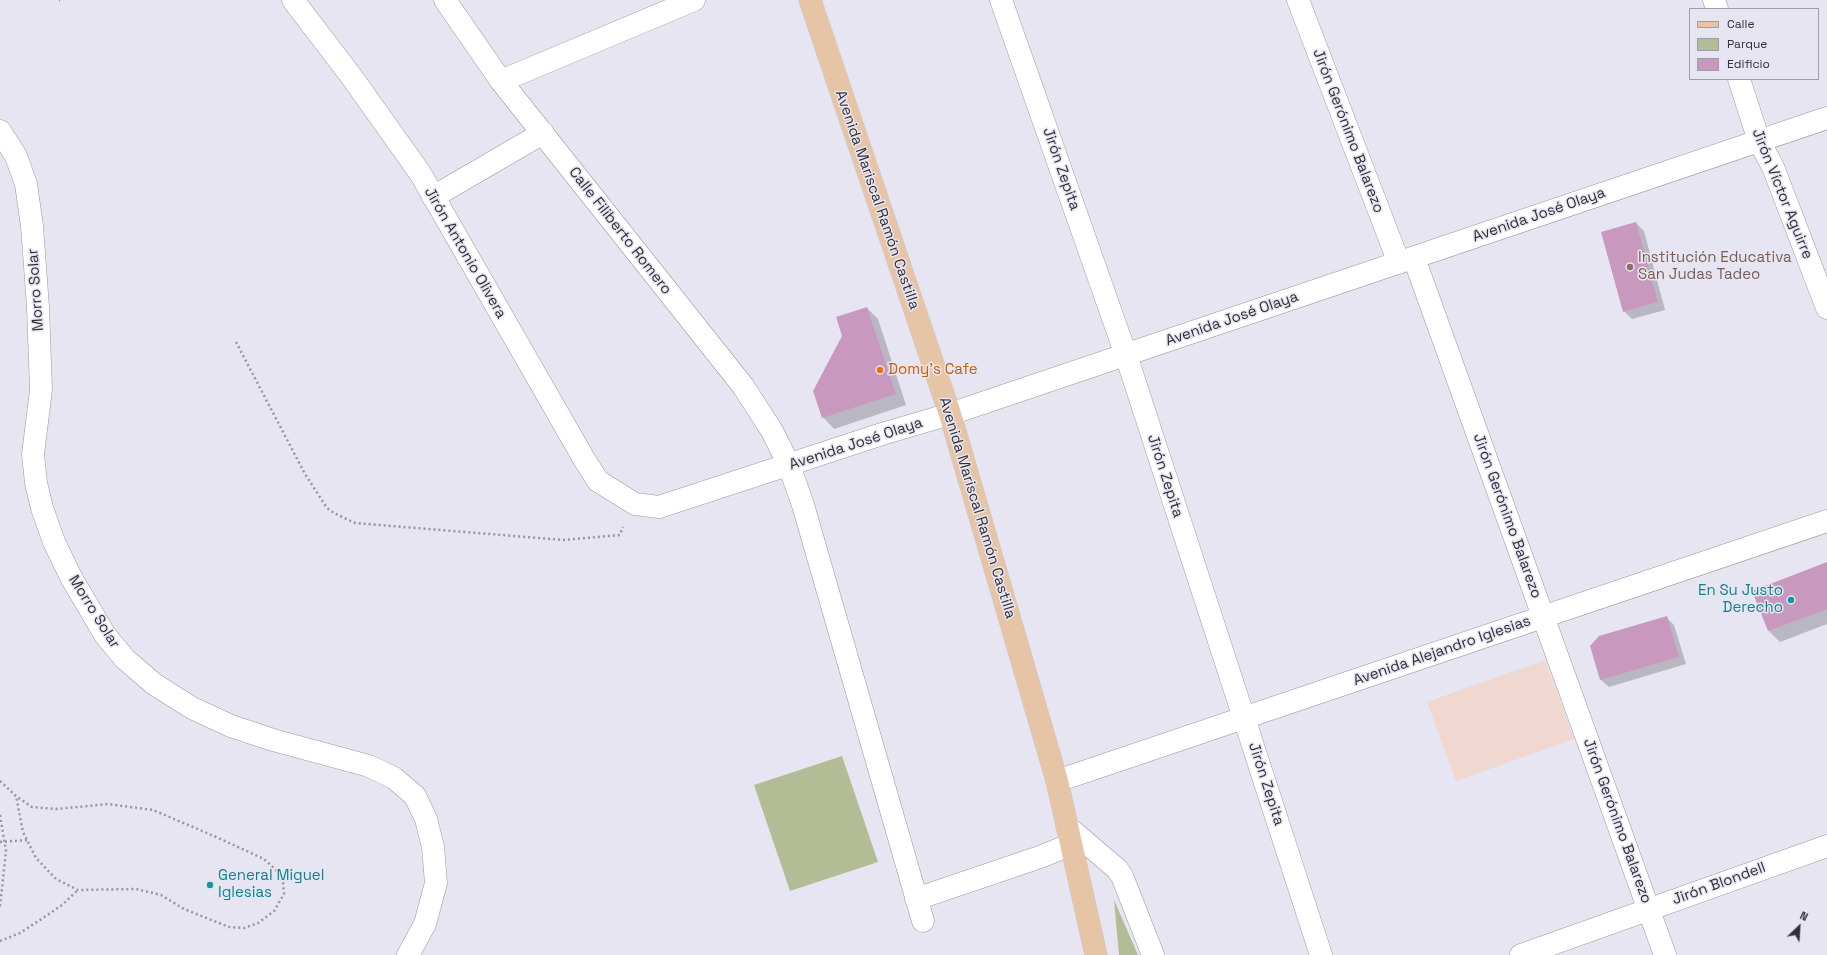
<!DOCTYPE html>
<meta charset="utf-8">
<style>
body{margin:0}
#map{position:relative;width:1827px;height:955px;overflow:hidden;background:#e8e5f3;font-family:"Space Grotesk",sans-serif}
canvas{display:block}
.legend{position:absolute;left:1689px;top:8px;width:130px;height:72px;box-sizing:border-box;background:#e8e5f3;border:1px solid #9f9da7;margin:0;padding:5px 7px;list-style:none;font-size:12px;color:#313035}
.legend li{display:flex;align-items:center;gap:8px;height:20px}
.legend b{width:20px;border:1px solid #9f9da7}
.north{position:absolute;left:1779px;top:907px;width:40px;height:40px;-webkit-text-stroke:3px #e8e5f3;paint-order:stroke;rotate:25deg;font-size:11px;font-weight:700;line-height:16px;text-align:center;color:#313035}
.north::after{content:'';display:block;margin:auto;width:14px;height:18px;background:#313035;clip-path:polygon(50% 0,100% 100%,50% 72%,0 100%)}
</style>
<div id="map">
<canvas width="1827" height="955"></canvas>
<ul class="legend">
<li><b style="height:5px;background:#e6c5a7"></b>Calle</li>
<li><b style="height:11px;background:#b2bd96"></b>Parque</li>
<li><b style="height:11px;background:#c898be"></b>Edificio</li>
</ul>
<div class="north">N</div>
</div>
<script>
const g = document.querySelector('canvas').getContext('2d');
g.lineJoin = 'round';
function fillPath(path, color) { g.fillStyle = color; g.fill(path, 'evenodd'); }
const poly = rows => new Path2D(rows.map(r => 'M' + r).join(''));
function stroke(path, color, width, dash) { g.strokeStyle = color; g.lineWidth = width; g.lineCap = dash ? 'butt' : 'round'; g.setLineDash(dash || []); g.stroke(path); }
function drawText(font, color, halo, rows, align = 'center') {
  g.font = font + ' "Space Grotesk",sans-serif'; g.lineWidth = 3; g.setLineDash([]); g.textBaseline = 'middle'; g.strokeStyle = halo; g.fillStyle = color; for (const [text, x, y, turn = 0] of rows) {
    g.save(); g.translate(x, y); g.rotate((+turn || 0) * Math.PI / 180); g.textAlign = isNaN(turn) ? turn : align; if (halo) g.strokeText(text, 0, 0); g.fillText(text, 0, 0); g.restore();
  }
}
const education = poly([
 [1545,660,1574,739,1456,781,1427,702]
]);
const green = poly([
 [842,756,878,862,790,891,754,785],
 [1114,900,1138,955,1119,955]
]);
const shadow = poly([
 [1636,223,1644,231,1665,310,1632,319,1624,311],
 [867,308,878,319,906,405,834,429,823,417],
 [1827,563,1827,624,1780,642,1769,631,1753,591],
 [1666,617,1674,625,1686,664,1609,687,1601,680,1591,647]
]);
const building = poly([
 [1636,222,1658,302,1623,312,1601,232],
 [867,307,896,394,822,418,813,391,842,336,836,317],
 [1827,562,1827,609,1768,631,1752,591],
 [1667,616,1679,657,1600,680,1590,646,1599,636]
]);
const path = poly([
 [59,0,60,0],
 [236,342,305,474,327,508,334,513,355,523,563,540,620,535,623,527],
 [0,781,16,796,32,807,56,809,108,804,153,810,214,836,264,859,276,870,283,882,284,894,274,911,258,923,244,928,229,927,184,909,161,895,136,889,78,890,56,879,36,858,23,832,16,796],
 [0,815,6,851,0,907],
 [0,842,27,840],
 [0,941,20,933,43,918,62,905,78,890]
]);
const minor = poly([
 [293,0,351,76,420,173,584,459,598,481,635,504,659,507,882,434,950,414,1827,118],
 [445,0,501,81,743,386,772,431,789,465,803,505,923,921],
 [1001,0,1126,355,1321,955],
 [1298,0,1399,263],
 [1714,0,1717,9],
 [1739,79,1759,141,1773,167,1827,308],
 [501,81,694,0],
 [0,131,16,156,26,184,32,226,38,307,41,390,33,454,36,483,42,508,54,542,72,579,105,635,125,659,154,684,192,708,231,726,273,740,369,766,394,778,415,796,426,819,433,847,436,883,425,924,408,955],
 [433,197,543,133],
 [1414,258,1665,955],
 [1057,781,1827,521],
 [1069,828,1117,869,1122,876,1153,955],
 [916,899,1040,857,1072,844],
 [1521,955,1827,846]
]);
const major = poly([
 [810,0,950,414,1057,781,1096,955]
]);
const markers = [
 [1630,267,4,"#8d6e63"],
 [880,370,4,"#e8710a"],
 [1791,600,4,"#0f9aa8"],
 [210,885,4,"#0f9aa8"]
];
const streetNames = [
 ["Jirón Gerónimo Balarezo",1348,131,69],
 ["Jirón Zepita",1061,169,71],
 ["Jirón Víctor Aguirre",1782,194,68],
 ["Avenida Mariscal Ramón Castilla",877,200,71],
 ["Avenida José Olaya",1539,215,-19],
 ["Calle Filiberto Romero",620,231,52],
 ["Jirón Antonio Olivera",465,253,60],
 ["Morro Solar",36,290,-94],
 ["Avenida José Olaya",1232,319,-19],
 ["Avenida José Olaya",856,444,-18],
 ["Jirón Zepita",1165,476,72],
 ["Avenida Mariscal Ramón Castilla",977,508,73],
 ["Jirón Gerónimo Balarezo",1507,516,70],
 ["Morro Solar",94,612,58],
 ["Avenida Alejandro Iglesias",1442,651,-19],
 ["Jirón Zepita",1266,784,72],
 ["Jirón Gerónimo Balarezo",1617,821,70],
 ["Jirón Blondell",1719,884,-20]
];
const educationNames = [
 ["Institución Educativa",1638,258],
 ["San Judas Tadeo",1638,275]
];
const foodNames = [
 ["Domy's Cafe",888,370]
];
const cultureNames = [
 ["En Su Justo",1783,591],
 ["Derecho",1783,608],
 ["General Miguel",218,876,"left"],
 ["Iglesias",218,893,"left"]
];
fillPath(education, '#f0d7cf');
fillPath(green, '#b2bd96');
fillPath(shadow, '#0003');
fillPath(building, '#c898be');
stroke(minor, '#9a96a3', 23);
stroke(major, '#c9c9ca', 23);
stroke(path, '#96949e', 2.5, [2, 3]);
stroke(minor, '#fff', 22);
stroke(major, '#e6c5a7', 22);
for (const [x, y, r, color] of markers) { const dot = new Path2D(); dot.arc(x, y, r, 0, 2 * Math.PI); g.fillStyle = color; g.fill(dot); stroke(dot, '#e8e5f3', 1.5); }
drawText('15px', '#313035', '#e8e5f3', streetNames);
drawText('15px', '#785e54', '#e8e5f3', educationNames, 'left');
drawText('15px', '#c56008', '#e8e5f3', foodNames, 'left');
drawText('15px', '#0d838f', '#e8e5f3', cultureNames, 'right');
</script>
